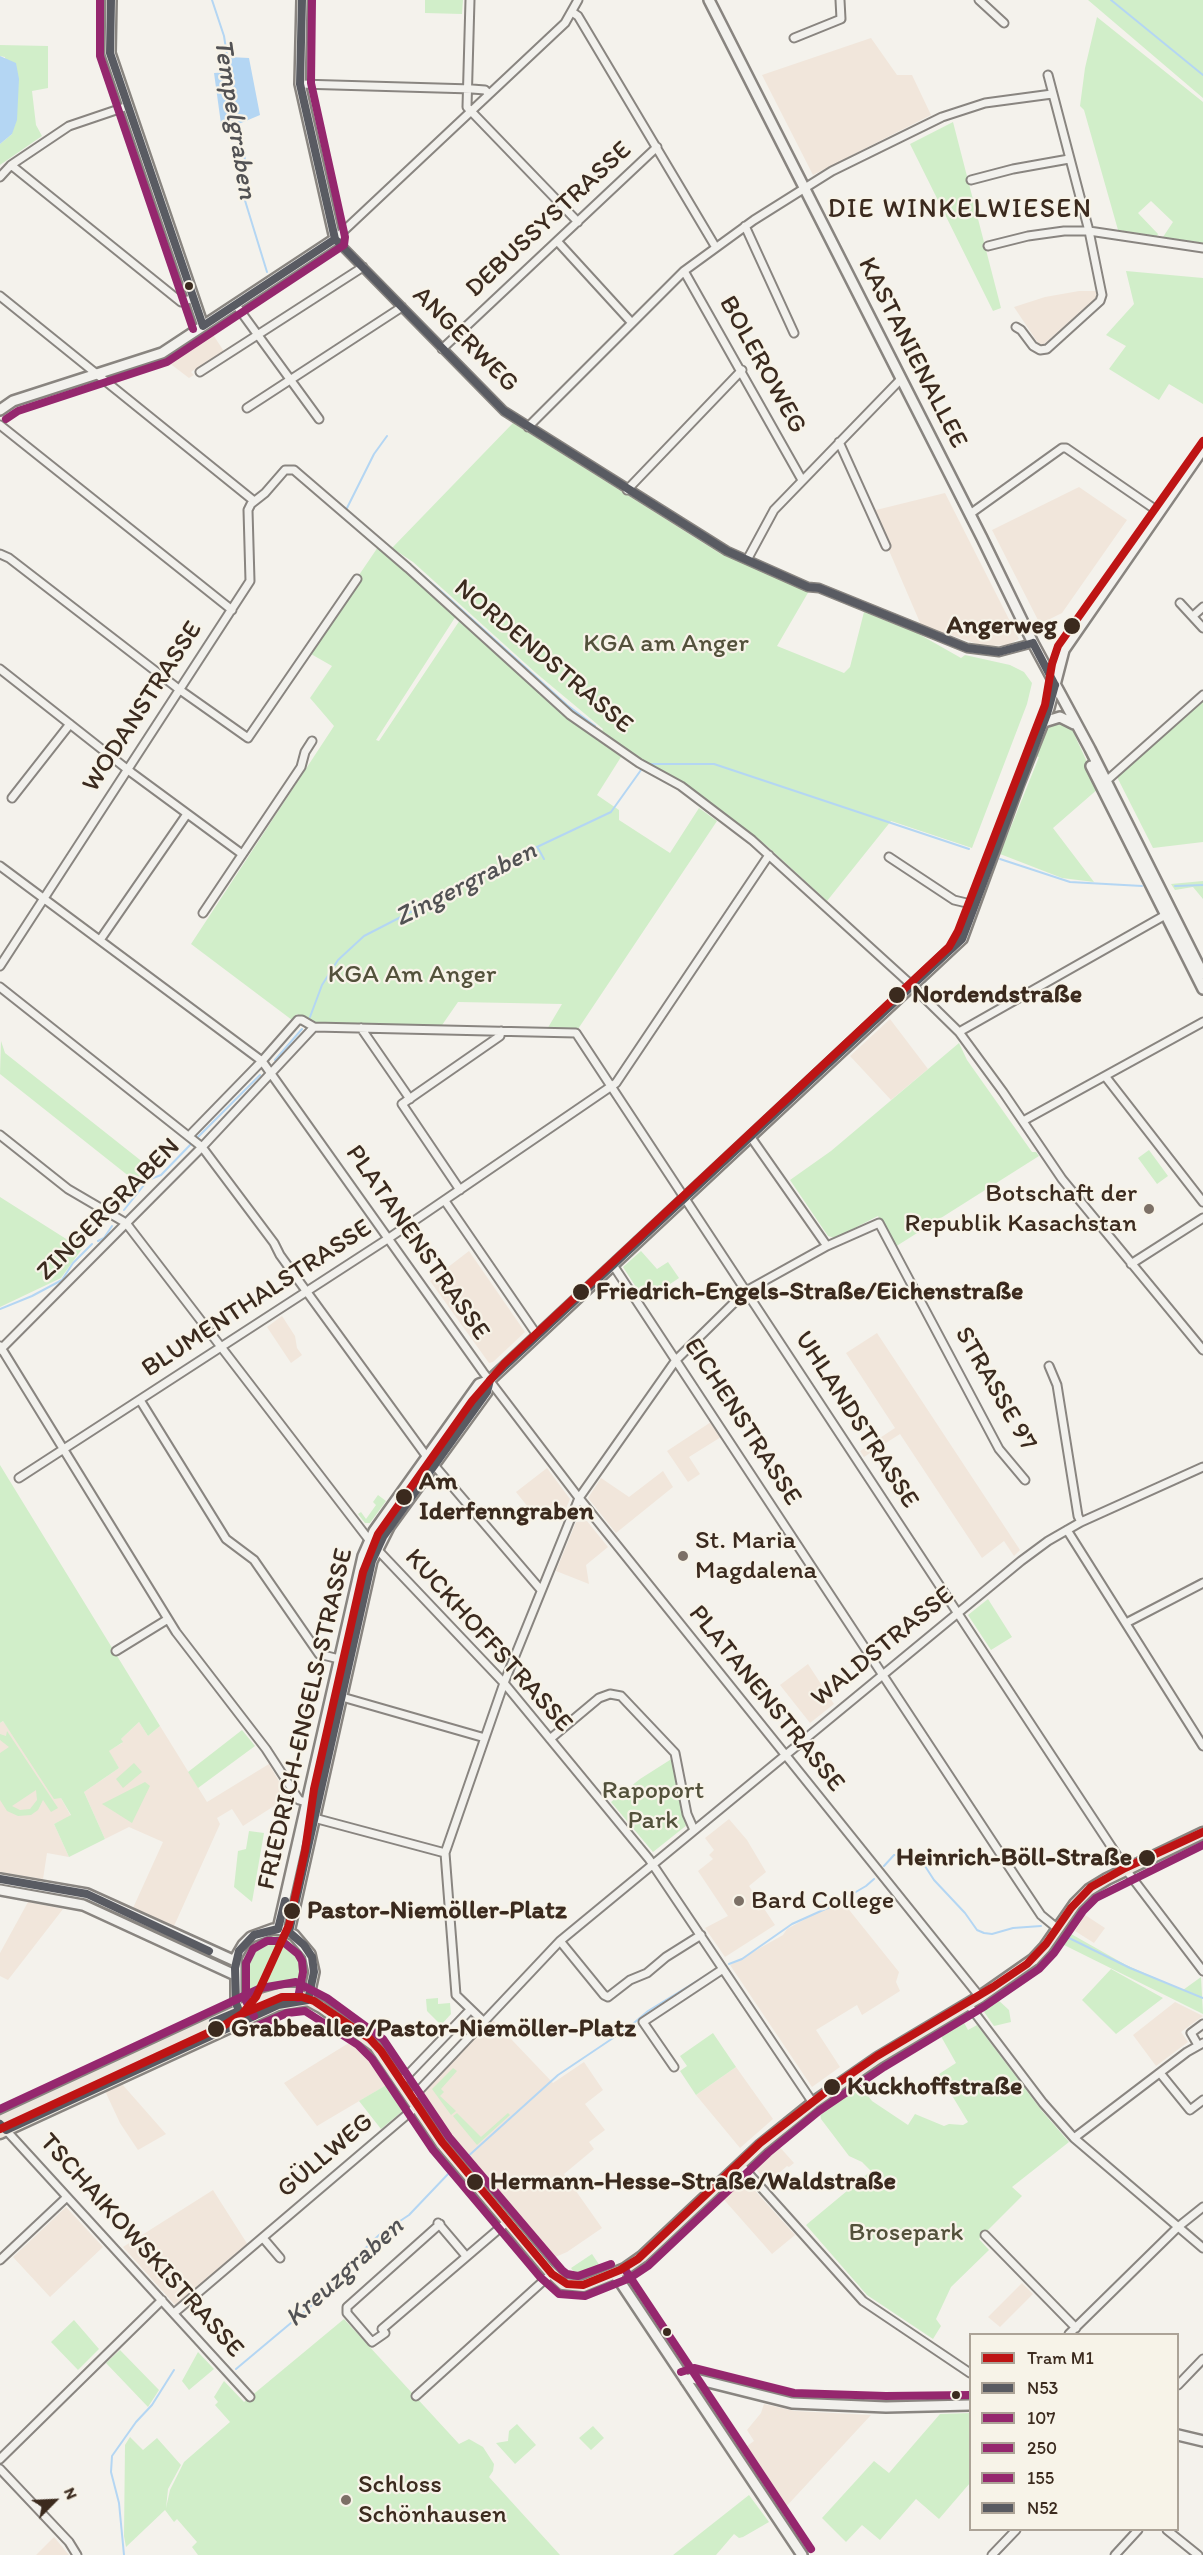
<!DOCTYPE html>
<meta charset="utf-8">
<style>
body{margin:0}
#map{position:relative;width:1203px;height:2555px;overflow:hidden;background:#f4f2ec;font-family:Itim,sans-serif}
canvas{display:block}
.legend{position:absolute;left:969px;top:2333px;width:210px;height:198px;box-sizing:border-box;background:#f7f3e8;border:2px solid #aca397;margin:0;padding:8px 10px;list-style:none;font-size:18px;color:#3b2a1e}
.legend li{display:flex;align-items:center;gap:12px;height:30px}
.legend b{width:30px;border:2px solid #aca397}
.north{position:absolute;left:24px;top:2471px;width:60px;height:60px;-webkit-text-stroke:4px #f7f3e8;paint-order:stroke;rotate:66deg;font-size:16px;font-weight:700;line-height:24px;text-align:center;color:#3b2a1e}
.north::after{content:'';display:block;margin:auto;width:21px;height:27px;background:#3b2a1e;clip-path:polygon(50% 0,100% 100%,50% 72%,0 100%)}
</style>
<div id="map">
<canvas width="1203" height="2555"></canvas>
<ul class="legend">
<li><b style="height:8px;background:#be1414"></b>Tram M1</li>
<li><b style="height:8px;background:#595b62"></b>N53</li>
<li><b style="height:8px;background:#95276e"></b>107</li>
<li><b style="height:8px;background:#95276e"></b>250</li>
<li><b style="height:8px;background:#95276e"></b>155</li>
<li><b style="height:8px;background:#595b62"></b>N52</li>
</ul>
<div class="north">N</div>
</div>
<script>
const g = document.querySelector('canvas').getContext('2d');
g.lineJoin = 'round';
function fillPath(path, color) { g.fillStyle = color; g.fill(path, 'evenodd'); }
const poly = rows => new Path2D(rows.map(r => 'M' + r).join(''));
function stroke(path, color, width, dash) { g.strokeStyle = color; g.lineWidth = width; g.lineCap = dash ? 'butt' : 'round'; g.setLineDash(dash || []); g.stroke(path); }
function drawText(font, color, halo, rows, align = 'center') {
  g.font = font + ' Itim,sans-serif'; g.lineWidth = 4.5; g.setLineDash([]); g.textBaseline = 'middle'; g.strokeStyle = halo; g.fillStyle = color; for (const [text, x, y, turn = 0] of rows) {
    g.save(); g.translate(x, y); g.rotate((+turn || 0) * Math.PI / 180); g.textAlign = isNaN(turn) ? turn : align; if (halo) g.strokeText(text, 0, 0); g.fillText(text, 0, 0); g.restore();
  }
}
const built = poly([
 [871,38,897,75,912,75,931,115,813,175,762,75],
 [1079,291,1097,291,1096,298,1043,345,1038,343,1014,307,1045,297],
 [212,333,225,353,204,367,200,366,191,372,194,375,189,378,168,362],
 [1079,487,1127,520,1062,613,1040,624,992,530],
 [945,493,1019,639,1008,645,989,646,977,644,921,625,872,511],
 [890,1019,928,1069,891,1100,850,1056],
 [469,1251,525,1332,493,1362,489,1363,430,1281],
 [282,1316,295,1336,297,1348,302,1355,291,1363,267,1327],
 [877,1333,1020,1550,1014,1556,1004,1541,982,1558,900,1434,864,1457,860,1451,895,1428,846,1353],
 [711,1422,721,1437,689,1457,700,1474,688,1482,667,1451],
 [547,1468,570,1499,561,1521,528,1507,516,1492],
 [663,1471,673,1487,616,1533,588,1498,601,1478,629,1497],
 [587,1521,608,1547,586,1565,589,1584,556,1571,576,1522],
 [808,1664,834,1704,810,1723,780,1685],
 [3,1721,61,1798,71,1816,54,1824,69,1857,47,1853,43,1879,0,1872,0,1723],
 [139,1722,148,1736,160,1726,207,1802,269,1764,288,1797,243,1826,232,1809,217,1818,220,1824,174,1926,133,1908,163,1842,129,1827,105,1839,84,1792,119,1768,108,1751,122,1743,121,1739],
 [729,1819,747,1840,766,1872,749,1886,775,1925,725,1957,705,1928,728,1916,698,1871,713,1859,709,1855,714,1850,705,1838],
 [842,1901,899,1972,896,1982,900,1991,862,2015,857,2005,816,2030,840,2067,812,2087,730,1965,783,1935,787,1929,807,1918],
 [28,1902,63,1909,8,1980,0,1976,0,1953],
 [1085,1915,1105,1928,1094,1943,1075,1931],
 [1175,2002,1203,2016,1181,2032,1188,2042,1156,2066,1133,2035],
 [492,2019,553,2083,584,2062,603,2090,585,2104,605,2130,589,2142,594,2149,564,2174,602,2228,567,2252,553,2258,550,2257,539,2246,542,2243,446,2130,441,2134,418,2099],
 [352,2041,368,2054,388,2084,317,2126,284,2083],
 [736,2067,773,2119,740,2148,696,2095],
 [122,2084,166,2134,138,2150,120,2123,105,2091],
 [777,2144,794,2163,789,2167,787,2166,768,2183,752,2165],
 [741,2175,795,2235,772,2254,719,2194],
 [213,2190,248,2245,175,2305,123,2247],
 [66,2207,103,2247,50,2297,13,2257],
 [1022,2283,1033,2294,1000,2327,988,2317],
 [764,2404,795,2411,871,2415,783,2510,743,2449,754,2441,747,2430,761,2413],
 [54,2537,69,2555,36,2555]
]);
const green = poly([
 [425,0,463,0,462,14,425,13],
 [1088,0,1203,0,1203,98],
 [1097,17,1203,102,1203,243,1163,237,1173,222,1151,201,1138,213,1158,234,1157,236,1118,230,1084,110,1080,106,1085,68],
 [0,45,48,46,48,88,32,91,36,125,42,136,0,165,0,144,12,134,5,57,0,56],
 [953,122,1001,308,993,311,910,144],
 [1126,271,1203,278,1203,404,1169,384,1159,400,1109,369,1126,346,1106,335,1134,304],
 [513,423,721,554,809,591,777,646,844,673,850,667,864,612,917,633,961,658,965,655,1010,665,1024,672,1032,683,1027,704,972,848,891,821,827,901,767,846,721,811,675,779,638,760,601,733,603,729,536,673,413,562,392,548],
 [378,547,456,616,376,740,379,741,460,620,564,715,621,757,597,795,619,810,619,820,670,853,699,808,717,821,578,1029,574,1031,546,1031,562,1004,458,1002,440,1028,315,1025,297,1014,292,1020,191,944,334,726,310,698,332,666,311,654,362,578,359,575],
 [1203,698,1203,842,1153,848,1116,775],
 [1054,719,1070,725,1099,788,1053,828,1094,882,1062,878,1000,854,1039,757,1034,756,1043,728],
 [1203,881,1203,899,1193,887,1175,890,1171,884],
 [1,1041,5,1053,149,1167,135,1181,0,1074],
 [959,1043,967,1060,1032,1152,1036,1152,1039,1156,895,1247,878,1216,835,1238,828,1236,790,1180,831,1151],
 [1149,1150,1168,1176,1157,1184,1138,1158],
 [0,1197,82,1249,61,1278,0,1307],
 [641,1251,657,1269,668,1262,679,1278,645,1301,623,1267],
 [0,1465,160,1726,148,1736,139,1722,121,1739,123,1742,109,1751,119,1768,84,1792,105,1839,69,1857,54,1824,71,1815,61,1798,54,1799,3,1721,0,1723],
 [378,1495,386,1501,370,1523,365,1523,358,1514,361,1512,366,1519,376,1505,373,1502],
 [988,1599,1012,1637,991,1650,968,1615],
 [242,1730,255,1746,198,1788,188,1772],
 [7,1731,58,1808,51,1812,43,1800,38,1810,31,1815,18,1816,7,1811,0,1800,0,1753,9,1747,0,1740,0,1734,6,1736],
 [36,1790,37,1800,30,1809,20,1810,12,1806],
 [673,1758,687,1825,653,1852,611,1802,640,1779],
 [134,1763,142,1772,123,1788,116,1779],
 [145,1782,150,1786,132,1823,102,1804],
 [249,1831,264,1833,252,1902,234,1887,238,1851,246,1849],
 [1064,1930,1126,1965,1183,1990,1201,1977,1203,2014,1056,1941],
 [274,1933,290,1937,301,1946,311,1964,307,1990,294,1989,242,2004,239,1996,242,1953,257,1938],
 [1111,1969,1163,1998,1116,2034,1082,2000],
 [995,1997,1009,2010,1011,2022,994,2026,982,2009,984,2005],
 [438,1998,438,2004,450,2003,451,2014,441,2025,427,2011,426,1999],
 [961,2017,968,2030,977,2025,1042,2111,1069,2142,1012,2187,1022,2196,979,2239,989,2250,951,2287,936,2319,941,2326,933,2339,867,2295,806,2225,871,2171,862,2162,849,2156,821,2119,820,2112,858,2083,872,2101,908,2125,915,2114,944,2126,949,2124,963,2125,968,2122,939,2074,956,2063,938,2031],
 [713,2033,736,2067,696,2095,680,2071,687,2066,680,2056],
 [453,2068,457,2071,441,2089,444,2092,440,2096,456,2111,451,2115,432,2089],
 [388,2084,405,2109,381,2129,359,2101],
 [457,2113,481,2137,508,2113,510,2115,477,2145,453,2116],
 [592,2254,600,2266,606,2262,608,2265,577,2276,571,2268],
 [344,2319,459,2444,469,2439,483,2447,494,2464,493,2471,489,2477,560,2555,198,2555,192,2547,197,2542,177,2519,174,2522,165,2510,126,2547,124,2536,125,2445,130,2437,143,2450,157,2438,181,2465,168,2489,166,2508,170,2490,184,2462,230,2422,215,2405,218,2402,214,2397,224,2381,244,2402],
 [74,2320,99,2349,78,2370,51,2342],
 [120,2350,159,2390,148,2407,106,2363],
 [198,2352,214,2369,189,2390,182,2381],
 [970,2413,970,2483,939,2519,916,2499,880,2540,862,2525,846,2542,822,2518,874,2461,889,2473,940,2414],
 [517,2424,536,2445,515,2464,496,2443,508,2441,509,2431],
 [593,2426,604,2438,591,2450,579,2438],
 [749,2495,769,2522,743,2537,739,2538,734,2534,716,2555,673,2555]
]);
const water = poly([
 [0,56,16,63,19,79,17,120,12,134,0,144],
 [229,57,249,58,260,115,222,131,214,73,232,72]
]);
const stream = poly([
 [212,0,224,36,230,75],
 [1111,0,1203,75],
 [239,125,245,160,239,181,267,272],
 [387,436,374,454,346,510,443,593,567,705,595,726],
 [645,764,714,764,969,849],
 [538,848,544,859],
 [1000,859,1070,882,1142,886],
 [1175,886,1203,885],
 [310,1017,322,985,338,960,364,936,537,847,611,812,641,770],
 [275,1060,302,1029],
 [196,1139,260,1075],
 [124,1210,148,1180,161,1175,192,1143],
 [98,1241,104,1238,112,1226],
 [0,1309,32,1296,62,1280,73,1263,92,1244],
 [884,1866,894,1855,904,1855,923,1863,934,1880,965,1913,977,1930,984,1933,992,1934,1013,1928,1041,1926],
 [1065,1936,1130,1968,1203,1998],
 [729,1964,742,1959,792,1924,832,1906,866,1886,874,1879],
 [465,2159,558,2075,628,2028,648,2011,715,1970],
 [236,2369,316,2302,335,2278,379,2235,409,2215,450,2172],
 [124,2555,119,2503,111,2472,112,2456,136,2422,152,2405,174,2370]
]);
const street = poly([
 [470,0,467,107,578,222],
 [578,0,565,23,335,239,504,411,727,551,808,587,819,588,967,648,999,652,1033,643],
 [979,0,1004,23],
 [572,12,578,16,715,246],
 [794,38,841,19,840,0],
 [300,84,472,89,485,90,489,94],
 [11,165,181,302,194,298],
 [0,177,11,165,69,126,128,106],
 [971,180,1013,169,1069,159],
 [745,226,794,333],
 [557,241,632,323],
 [988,246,1028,236,1064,231,1089,231,1203,248],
 [684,271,802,480],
 [0,296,254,501],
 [236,305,319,419],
 [1016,327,1021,330,1033,346,1040,350,1047,349,1100,301,1102,295,1089,231,1048,75],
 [442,349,657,147],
 [200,372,363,267],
 [247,408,402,307],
 [0,425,232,610],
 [528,427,684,271,754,220,832,171,942,117,985,103,1052,94],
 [839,442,886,546],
 [627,490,742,370],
 [970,514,1062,448,1066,448,1159,512],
 [0,554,9,558,180,690,248,738,357,579],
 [747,560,774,510,901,379],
 [1180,603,1203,628],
 [1193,616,1203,607],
 [0,669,132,773,242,854],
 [1104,783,1203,695],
 [12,798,70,724],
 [889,857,954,900,975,905],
 [0,866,262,1061,483,1372,579,1498,980,1997],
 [203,913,301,767,305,752,312,741],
 [100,940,187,814],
 [0,966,250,581,248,510,251,504,265,493,285,470,294,470,408,568,570,715,639,763,681,786,752,840,906,980,959,1032,1003,1092,1062,1179,1203,1350],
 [0,987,202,1147,274,1243,280,1255,427,1457],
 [361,1028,410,1099],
 [959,1032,1169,913],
 [1105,1076,1203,1202],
 [1023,1121,1203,1022],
 [0,1135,68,1189,126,1223,373,1545,504,1683,649,1859,813,2103],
 [189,1136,262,1061,298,1020,302,1020,314,1027,576,1033,1130,1875,1203,1971],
 [750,1136,827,1246],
 [460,1190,402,1104,500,1036,501,1031],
 [445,1201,537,1335],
 [1131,1264,1203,1218],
 [613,1265,1017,1879,1041,1915,1058,1929],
 [0,1346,176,1632,266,1749,299,1800,306,1802,314,1818,445,1853],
 [0,1350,202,1147,314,1027],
 [1049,1366,1057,1385,1078,1516,1081,1522],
 [140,1400,226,1539,254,1560,319,1654,339,1659],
 [434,1465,541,1590],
 [19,1478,389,1238,616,1083,769,855],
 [1067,1530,1203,1746],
 [1126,1623,1203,1583],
 [116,1651,168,1619],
 [342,1697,485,1738],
 [550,1739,599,1698,610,1694,621,1696,675,1753,687,1814,694,1830],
 [560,1941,604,1995,608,1997,630,1980,647,1973,666,1957,701,1935],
 [968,2004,1043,2103,1074,2138,1203,2248],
 [484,2022,456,1995,445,1853,504,1683,579,1498,676,1360,746,1291,827,1246,879,1223,999,1449,1025,1480],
 [1198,2045,1191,2033,1203,2024],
 [674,2067,643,2022,723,1969],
 [1160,2073,1190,2110,1203,2100],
 [400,2083,470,2010],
 [411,2099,560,1941,1021,1561,1048,1541,1081,1522,1203,1467],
 [4,2128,250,2397],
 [1074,2138,1187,2052,1203,2043],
 [740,2164,863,2301,970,2373],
 [438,2223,466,2256],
 [440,2224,347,2307,347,2313,372,2342,385,2333,382,2329,507,2222],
 [985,2235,1076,2328],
 [263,2238,280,2258],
 [0,2260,67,2197],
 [174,2313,416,2107],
 [1069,2334,1178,2227,1203,2207],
 [1178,2385,1203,2359],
 [416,2396,551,2274],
 [0,2459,162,2300],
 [0,2469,69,2542,77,2555],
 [1167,2530,1198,2555],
 [992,2555,1016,2530],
 [1115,2555,1138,2530]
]);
const secondary = poly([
 [111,0,110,53,203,326],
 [709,0,982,538,1033,643,1090,749,1203,974],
 [0,410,13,401,162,353,335,239,300,84,302,0],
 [1044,722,1060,717,1074,724],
 [1091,766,1203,989],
 [0,1879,87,1894,235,1961],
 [0,1890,83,1905,235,1975],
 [278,1929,363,1556,374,1531,479,1384,490,1380,962,939,1018,786,1049,708,1064,650,1203,449],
 [289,1932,372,1561,389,1527,487,1392,490,1380],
 [239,2011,236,2003,236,1957,243,1945,251,1937,273,1929,284,1930,294,1935,310,1954,314,1972,308,2000],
 [615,2274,802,2555],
 [686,2381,692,2378,792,2403,886,2407,970,2405],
 [1178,2435,1203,2441]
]);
const primary = poly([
 [0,2121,265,1998,283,1993,295,1993,321,2007,375,2046,441,2143,548,2270,563,2284,583,2286,625,2269,642,2257,761,2145,813,2103,878,2058,980,1997,1033,1960,1045,1947,1075,1904,1089,1890,1107,1879,1203,1833],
 [0,2133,278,2005,308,2000]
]);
const bus1 = poly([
 [111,0,110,53,203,326,335,239],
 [302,0,300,84,335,239],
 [335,239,504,411,727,551,808,587,819,588,967,648,999,652,1033,643],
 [1033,643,1055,685],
 [213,2022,239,2011,236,2003,235,1968,239,1951,254,1935,278,1929,285,1901],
 [0,2124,6,2130,278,2005,308,2000,314,1972,312,1957,304,1945,289,1932,372,1561,383,1537,487,1392,490,1380,962,939,1047,714,1055,685]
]);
const bus2 = poly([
 [254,2016,246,2001,246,1963,253,1949,267,1941,282,1941,298,1954,302,1961,303,1972,298,1998],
 [248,2030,287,2013,305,2011,358,2045,372,2059,433,2150,540,2277,559,2294,585,2296,630,2278,648,2266,768,2153,819,2111,884,2067,985,2006,1039,1969,1054,1953,1083,1911,1096,1898,1203,1845]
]);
const bus3 = poly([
 [0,2109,261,1988,296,1982,327,1998,383,2039,449,2137,562,2270,567,2274,578,2276,611,2264],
 [624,2268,811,2549],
 [681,2372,694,2368,794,2393,886,2396,970,2395]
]);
const bus4 = poly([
 [100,0,100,56,193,329],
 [6,419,18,411,167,362,344,245,345,237,311,83,312,0]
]);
const bus5 = poly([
 [0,1879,87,1894,209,1951]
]);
const tram1 = poly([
 [244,2013,282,1997,302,1997,314,2001,370,2039,381,2051,442,2142,552,2274,567,2284,583,2285,620,2270,638,2259,760,2143,832,2087,877,2056,993,1987,1027,1964,1046,1944,1071,1908,1091,1887,1125,1868,1203,1832],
 [0,2129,223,2026,242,2014,256,1997,289,1925,305,1851,314,1789,363,1572,378,1534,472,1401,504,1364,949,947,958,931,1045,705,1052,664,1058,646,1203,441]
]);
const markers = [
 [189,286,5,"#3b2a1e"],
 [1072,626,9,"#3b2a1e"],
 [897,995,9,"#3b2a1e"],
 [1149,1209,6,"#7c7066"],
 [581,1292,9,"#3b2a1e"],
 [404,1497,9,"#3b2a1e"],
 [683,1556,6,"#7c7066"],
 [1147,1858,9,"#3b2a1e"],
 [739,1901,6,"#7c7066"],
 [292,1911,9,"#3b2a1e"],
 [216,2029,9,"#3b2a1e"],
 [832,2087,9,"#3b2a1e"],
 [475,2182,9,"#3b2a1e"],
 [667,2332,5,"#3b2a1e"],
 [956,2395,5,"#3b2a1e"],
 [346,2500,6,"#7c7066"]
];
const streetNames = [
 ["DEBUSSYSTRASSE",549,220,-43],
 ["ANGERWEG",465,340,45],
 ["KASTANIENALLEE",912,353,63],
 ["BOLEROWEG",762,365,61],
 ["NORDENDSTRASSE",543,657,40],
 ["WODANSTRASSE",143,707,-57],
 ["ZINGERGRABEN",109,1210,-45],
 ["PLATANENSTRASSE",417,1243,55],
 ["BLUMENTHALSTRASSE",257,1299,-33],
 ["STRASSE 97",995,1389,60],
 ["UHLANDSTRASSE",856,1420,57],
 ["EICHENSTRASSE",742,1422,57],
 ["KUCKHOFFSTRASSE",488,1641,48],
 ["WALDSTRASSE",883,1647,-39],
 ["PLATANENSTRASSE",766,1699,51],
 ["FRIEDRICH-ENGELS-STRASSE",306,1719,-77],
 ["GÜLLWEG",326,2156,-40],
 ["TSCHAIKOWSKISTRASSE",141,2246,48]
];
const stopNames = [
 ["Angerweg",1057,626,"right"],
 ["Nordendstraße",912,995],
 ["Friedrich-Engels-Straße/Eichenstraße",596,1292],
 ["Am",419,1482],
 ["Iderfenngraben",419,1512],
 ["Heinrich-Böll-Straße",1132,1858,"right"],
 ["Pastor-Niemöller-Platz",307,1911],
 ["Grabbeallee/Pastor-Niemöller-Platz",231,2029],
 ["Kuckhoffstraße",847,2087],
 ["Hermann-Hesse-Straße/Waldstraße",490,2182]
];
const parkNames = [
 ["KGA am Anger",666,644],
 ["KGA Am Anger",412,975],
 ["Rapoport",653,1791],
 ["Park",653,1821],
 ["Brosepark",906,2233]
];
const poiNames = [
 ["Botschaft der",1137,1194,"right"],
 ["Republik Kasachstan",1137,1224,"right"],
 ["St. Maria",695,1541],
 ["Magdalena",695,1571],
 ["Bard College",751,1901],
 ["Schloss",358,2485],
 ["Schönhausen",358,2515]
];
const waterNames = [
 ["Tempelgraben",234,119,81],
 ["Zingergraben",466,885,-27],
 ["Kreuzgraben",345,2273,-42]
];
const neighbourhoodNames = [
 ["DIE WINKELWIESEN",960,210]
];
fillPath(built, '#f1e6db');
fillPath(green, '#d1eec9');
fillPath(water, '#b4d6f3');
stroke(stream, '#b4d6f3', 2);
stroke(street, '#898580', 11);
stroke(secondary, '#898580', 14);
stroke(primary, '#898580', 15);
stroke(street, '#f2f1ed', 7);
stroke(secondary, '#f2f1ed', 9);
stroke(primary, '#ede8df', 10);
stroke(bus1, '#595b62', 8);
stroke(bus2, '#95276e', 8);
stroke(bus3, '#95276e', 8);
stroke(bus4, '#95276e', 8);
stroke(bus5, '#595b62', 8);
stroke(tram1, '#be1414', 8);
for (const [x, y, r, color] of markers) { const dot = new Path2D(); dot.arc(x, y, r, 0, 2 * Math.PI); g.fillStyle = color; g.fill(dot); stroke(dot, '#f7f3e8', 2); }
drawText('26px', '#3b2a1e', '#f7f3e8', streetNames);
drawText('bold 26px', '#3b2a1e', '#f7f3e8', stopNames, 'left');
drawText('26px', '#53513b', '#f7f3e8', parkNames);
drawText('26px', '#3b2a1e', '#f7f3e8', poiNames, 'left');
drawText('italic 27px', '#525254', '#f7f3e8', waterNames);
g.letterSpacing = '1.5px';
drawText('27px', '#3b2a1e', '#f7f3e8', neighbourhoodNames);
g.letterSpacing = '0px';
</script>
